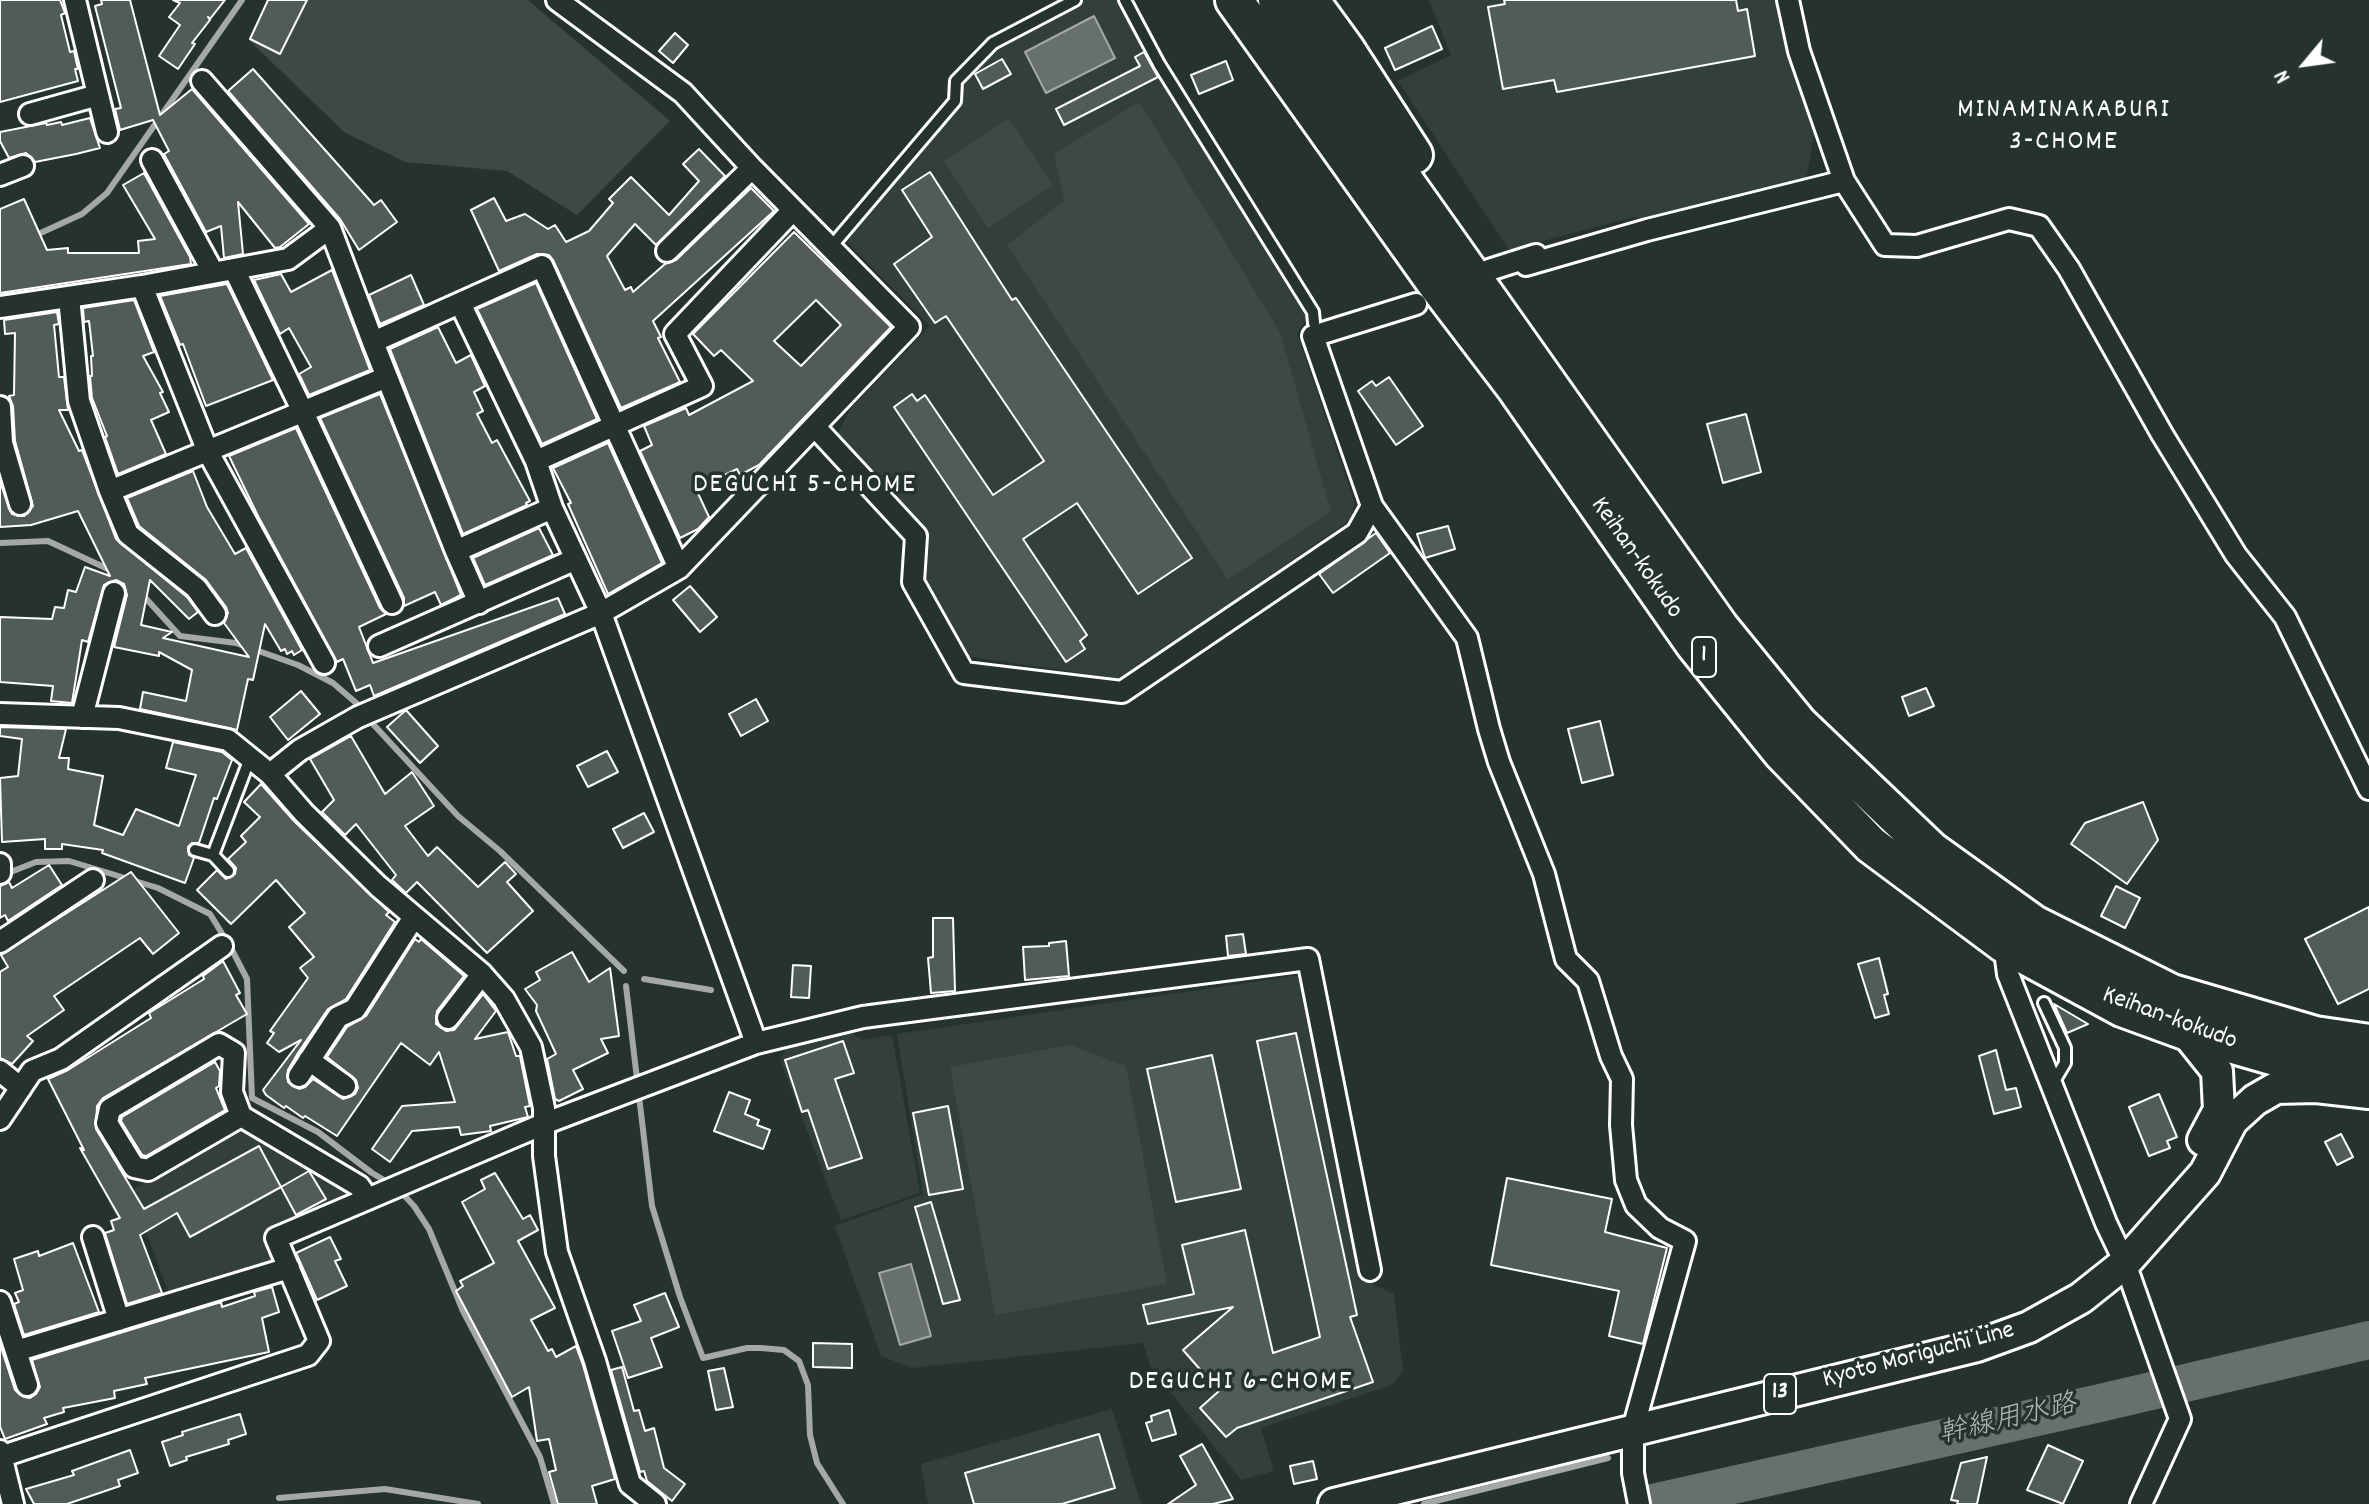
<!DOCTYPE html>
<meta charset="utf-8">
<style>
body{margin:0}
#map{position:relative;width:2369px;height:1504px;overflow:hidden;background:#26332d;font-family:Dekko,sans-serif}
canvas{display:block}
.north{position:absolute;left:2265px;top:24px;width:80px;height:80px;-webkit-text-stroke:6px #26332d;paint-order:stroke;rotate:241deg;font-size:22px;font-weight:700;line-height:32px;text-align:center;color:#fff}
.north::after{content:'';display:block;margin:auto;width:28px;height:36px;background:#fff;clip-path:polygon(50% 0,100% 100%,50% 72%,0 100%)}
</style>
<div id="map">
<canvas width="2369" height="1504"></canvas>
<div class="north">N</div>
</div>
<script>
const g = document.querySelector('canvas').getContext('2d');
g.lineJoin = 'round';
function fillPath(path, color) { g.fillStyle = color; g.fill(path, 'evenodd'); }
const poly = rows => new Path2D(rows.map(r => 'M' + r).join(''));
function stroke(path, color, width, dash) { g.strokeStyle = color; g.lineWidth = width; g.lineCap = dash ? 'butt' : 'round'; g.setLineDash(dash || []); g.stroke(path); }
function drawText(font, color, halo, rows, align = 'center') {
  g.font = font + ' Dekko,"Klee One",sans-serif'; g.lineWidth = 7; g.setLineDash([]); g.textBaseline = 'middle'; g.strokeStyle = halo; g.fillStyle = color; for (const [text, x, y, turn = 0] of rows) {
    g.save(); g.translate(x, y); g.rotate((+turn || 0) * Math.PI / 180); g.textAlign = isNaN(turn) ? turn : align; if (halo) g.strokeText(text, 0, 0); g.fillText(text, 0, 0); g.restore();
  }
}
const built = poly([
 [1084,0,1118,0,1308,317,1297,333,1355,504,1350,520,1122,679,965,656,926,589,921,539,838,447,838,434,849,410,930,326,844,239,961,104,964,80,997,47],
 [1429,0,1781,0,1815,129,1806,180,1654,221,1634,217,1509,250,1398,81,1451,55],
 [1301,975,1368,1282,1394,1294,1403,1371,1392,1385,1261,1428,1274,1471,1241,1480,1151,1368,1143,1343,912,1368,881,1356,835,1226,923,1194,897,1034],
 [845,1030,863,1040,892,1035,920,1193,841,1220,780,1060,787,1046],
 [244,1125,353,1192,263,1234,273,1262,169,1294,139,1213,118,1221,109,1204],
 [1112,1409,1141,1504,928,1504,921,1464]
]);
const green = poly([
 [267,0,528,0,670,121,577,215,507,171,405,162,344,132,250,41],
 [1139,102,1280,332,1331,512,1228,579,1007,245,1064,201,1054,154],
 [1009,118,1053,185,988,228,944,161],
 [1070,1045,1126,1066,1167,1284,995,1315,950,1067]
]);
const water = poly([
 [1094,16,1115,58,1046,93,1025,52,1094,16],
 [911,1264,931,1336,900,1345,879,1273,911,1264]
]);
const stream = poly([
 [34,236,82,214,107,193,242,0],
 [0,543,48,541,110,570],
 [141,593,180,636,236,643,298,665,333,683,362,708],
 [372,723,458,816,500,851,624,971],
 [3,875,36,862,69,861,158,888,210,914,231,948,247,979,252,1098,318,1132,372,1173,391,1184],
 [644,979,711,990],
 [626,986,652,1206,680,1297,703,1358,747,1348,761,1348,784,1350,799,1361,808,1385,810,1435,817,1463,843,1504],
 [400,1191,414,1206,429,1229,463,1311,540,1457,554,1504],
 [279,1498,385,1489,478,1504],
 [1424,1504,1608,1458]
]);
const river = poly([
 [1648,1504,2100,1403,2369,1340]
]);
const building = poly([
 [0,0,60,0,65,13,61,15,70,52,74,51,78,69,75,69,78,81,0,102,0,0],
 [101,0,130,0,160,115,192,89,309,224,280,247,275,248,238,202,243,254,224,258,221,226,206,232,164,154,169,151,153,120,120,130,115,109,121,108,95,6,102,4,101,0],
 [173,0,225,0,210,19,208,17,210,20,192,43,195,44,178,69,159,56,180,25,169,17,180,3,173,0],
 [268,0,307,0,280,54,250,39,268,0],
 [1504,0,1736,0,1738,11,1747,9,1755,56,1557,92,1554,80,1503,89,1488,7,1505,4,1504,0],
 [1432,26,1442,49,1395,70,1385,48,1432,26],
 [675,33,688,45,673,63,659,51,675,33],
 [1144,52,1158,77,1064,125,1056,109,1140,66,1135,57,1144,52],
 [1002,59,1011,74,983,89,975,74,1002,59],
 [1226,61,1233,80,1199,94,1191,75,1226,61],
 [253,69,374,205,381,200,397,222,359,250,340,219,228,91,253,69],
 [90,118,100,148,76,154,35,162,26,153,9,158,0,141,0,132,46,123,47,125,61,122,62,125,90,118],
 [699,149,725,176,656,245,635,224,607,256,625,290,631,287,633,292,665,264,676,260,751,188,774,211,653,321,661,337,658,338,680,382,621,408,553,260,549,255,537,254,499,271,471,210,494,198,506,221,525,214,548,229,555,225,566,242,589,231,613,203,609,199,631,177,669,215,699,181,683,164,699,149],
 [930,172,1012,300,1016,298,1192,558,1138,594,1077,503,1023,539,1087,635,1080,641,1085,649,1066,662,894,407,912,394,917,401,925,395,993,495,1044,461,946,316,935,323,894,264,932,237,902,190,930,172],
 [144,173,190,257,191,264,0,293,0,209,24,199,47,250,68,248,68,253,139,253,138,241,155,239,123,185,144,173],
 [794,232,891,327,759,465,740,475,737,469,696,489,709,517,698,529,680,538,640,451,652,445,644,426,686,408,689,415,753,381,721,350,714,356,693,334,794,232],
 [816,300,841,325,801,366,774,341,816,300],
 [332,270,370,370,309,395,299,374,311,367,289,328,280,334,254,280,281,274,291,292,332,270],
 [411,275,424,305,380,324,369,295,411,275],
 [536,283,597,419,542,444,477,309,536,283],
 [227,284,273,380,206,406,183,344,180,345,160,296,227,284],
 [134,300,154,352,143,356,163,392,160,393,169,412,151,420,166,454,118,474,105,437,107,436,92,398,90,376,92,376,91,356,93,356,89,321,84,322,83,308,134,300],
 [57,312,59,324,54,325,59,377,64,377,68,410,59,410,79,451,82,450,116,539,187,597,198,612,189,619,150,580,141,625,172,632,163,638,249,657,224,623,228,613,226,607,206,580,139,526,127,498,193,471,207,507,235,554,246,548,302,650,294,655,292,651,287,654,285,649,281,651,265,624,253,680,248,679,237,730,140,709,143,692,186,701,192,670,159,652,159,656,114,647,127,595,124,584,116,580,104,585,88,642,82,640,72,703,51,701,53,686,0,682,0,617,52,619,55,607,64,608,68,590,76,592,85,567,110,576,78,511,31,525,0,527,0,482,12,514,24,516,33,506,15,441,13,406,9,396,14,395,15,333,5,334,4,320,57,312],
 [438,327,456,363,471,355,485,386,474,392,483,411,477,414,492,443,497,440,530,501,526,503,527,505,463,534,390,349,438,327],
 [1389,377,1423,426,1396,445,1358,391,1372,381,1376,386,1389,377],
 [380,394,461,595,441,605,435,592,404,606,404,598,320,418,380,394],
 [1746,414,1761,472,1723,483,1707,424,1746,414],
 [296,428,380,608,386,614,359,627,373,663,558,598,565,614,374,696,370,685,356,691,343,659,337,662,258,516,229,456,296,428],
 [608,443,662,563,608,594,568,504,571,503,553,468,608,443],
 [1448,526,1455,549,1425,558,1417,534,1448,526],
 [539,528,553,555,485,585,473,558,539,528],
 [1376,533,1390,553,1333,593,1319,574,1376,533],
 [690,586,717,617,700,632,673,600,690,586],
 [1926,688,1934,706,1909,716,1902,697,1926,688],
 [301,691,320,714,288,740,270,717,301,691],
 [756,699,768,721,741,736,729,714,756,699],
 [406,710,438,746,420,763,387,727,406,710],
 [1600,721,1613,775,1582,783,1568,729,1600,721],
 [0,727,66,729,59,758,69,758,68,769,103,776,94,825,123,835,136,809,179,826,196,775,166,768,173,742,222,752,232,760,217,799,214,798,199,843,192,843,188,847,189,855,194,858,185,883,102,853,103,850,62,844,62,849,45,849,45,839,2,842,0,778,18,776,22,739,0,736,0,727],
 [351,736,385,794,412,772,434,806,405,826,428,856,437,847,478,887,505,862,516,874,507,882,533,911,487,953,417,882,406,893,392,880,396,875,356,824,345,835,322,812,334,800,310,759,351,736],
 [607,751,618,772,588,787,577,766,607,751],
 [261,784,295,822,389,912,386,915,395,922,346,999,328,1009,298,1053,288,1070,288,1082,299,1089,305,1087,313,1079,343,1099,355,1094,358,1088,356,1080,327,1057,347,1027,366,1016,415,939,419,942,421,939,464,976,437,1011,436,1024,446,1031,454,1030,483,994,496,1011,475,1039,508,1032,516,1056,520,1056,530,1106,525,1107,528,1117,490,1126,491,1131,461,1135,459,1127,412,1131,390,1162,372,1149,402,1106,455,1102,439,1052,430,1065,401,1043,337,1136,305,1116,303,1118,286,1106,284,1108,266,1095,263,1090,301,1040,279,1052,267,1043,274,1033,270,1031,308,978,300,968,314,957,289,927,305,913,276,880,231,924,197,890,217,870,226,879,235,874,236,868,228,859,246,842,241,836,260,817,244,802,261,784],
 [2143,802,2158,840,2127,884,2071,844,2085,823,2143,802],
 [644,813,654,832,623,848,613,829,644,813],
 [49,865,62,885,8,921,5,915,0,918,0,886,9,882,12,888,49,865],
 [131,872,179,933,153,954,140,938,54,996,64,1010,27,1036,33,1041,12,1064,0,1058,0,972,8,967,1,955,131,872],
 [2116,886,2140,898,2125,928,2101,916,2116,886],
 [2369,907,2369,989,2338,1004,2305,939,2369,907],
 [933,918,953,918,955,991,931,993,928,958,933,957,933,918],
 [1243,934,1246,954,1228,956,1226,936,1243,934],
 [1066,941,1069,976,1025,980,1023,947,1049,946,1049,943,1066,941],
 [572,952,589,982,610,968,619,1036,601,1039,608,1053,573,1070,583,1089,559,1101,555,1099,547,1059,556,1054,536,1011,537,1005,525,989,540,980,536,972,572,952],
 [1879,958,1888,994,1884,995,1889,1014,1875,1018,1858,964,1879,958],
 [223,961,240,993,236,995,247,1014,103,1098,97,1106,96,1129,144,1209,259,1146,281,1187,190,1237,177,1213,140,1235,162,1293,127,1304,105,1233,114,1230,111,1221,120,1218,80,1148,84,1150,48,1079,68,1070,151,1018,149,1013,204,979,203,976,223,961],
 [793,965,811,966,809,998,791,997,793,965],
 [2054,1004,2088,1024,2067,1033,2054,1004],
 [1296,1033,1357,1315,1350,1317,1373,1382,1237,1428,1226,1437,1200,1408,1219,1391,1183,1350,1233,1307,1148,1324,1143,1305,1194,1294,1182,1245,1245,1230,1273,1353,1320,1337,1257,1041,1296,1033],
 [843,1041,854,1073,835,1079,862,1158,828,1169,808,1110,802,1112,785,1060,843,1041],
 [1996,1050,2006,1090,2016,1088,2021,1107,1994,1114,1979,1056,1996,1050],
 [1212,1055,1241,1189,1176,1202,1147,1069,1212,1055],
 [215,1062,220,1071,219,1086,216,1088,225,1110,146,1156,142,1155,121,1121,122,1117,215,1062],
 [729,1092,750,1100,745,1114,759,1120,757,1125,770,1130,763,1149,714,1131,729,1092],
 [2159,1094,2177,1137,2167,1141,2170,1148,2149,1156,2129,1107,2159,1094],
 [948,1106,963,1189,929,1195,913,1113,948,1106],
 [2341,1134,2353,1157,2337,1165,2325,1142,2341,1134],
 [309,1171,326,1199,296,1215,281,1187,309,1171],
 [495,1173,523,1219,530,1215,538,1230,518,1241,555,1308,531,1320,548,1351,552,1349,556,1357,576,1346,583,1365,615,1479,592,1486,597,1504,558,1504,549,1472,556,1470,549,1439,537,1441,529,1387,512,1397,456,1291,463,1286,460,1281,494,1263,462,1202,485,1189,481,1180,495,1173],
 [1507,1178,1612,1199,1605,1232,1667,1248,1643,1344,1609,1336,1619,1291,1491,1265,1507,1178],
 [931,1202,960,1300,943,1304,915,1207,931,1202],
 [330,1237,341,1259,335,1261,347,1286,317,1300,296,1253,330,1237],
 [73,1243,99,1312,24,1335,14,1304,19,1302,15,1293,23,1290,14,1259,38,1251,39,1256,73,1243],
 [272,1287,279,1312,262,1318,269,1352,145,1378,147,1384,114,1391,115,1398,63,1408,64,1412,44,1418,47,1424,5,1439,0,1427,0,1344,15,1390,24,1397,30,1398,36,1394,40,1387,32,1360,221,1302,222,1307,255,1296,254,1292,272,1287],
 [665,1293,679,1327,651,1338,662,1367,628,1378,612,1331,641,1321,634,1305,665,1293],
 [813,1343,852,1344,852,1368,813,1367,813,1343],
 [622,1367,634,1411,639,1410,645,1431,654,1428,664,1468,685,1484,672,1501,647,1481,644,1471,640,1472,611,1370,622,1367],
 [724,1368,733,1407,716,1410,708,1371,724,1368],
 [1169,1410,1176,1434,1152,1441,1146,1423,1152,1421,1151,1416,1169,1410],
 [240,1414,246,1434,228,1440,229,1444,186,1457,187,1460,170,1466,162,1442,183,1435,182,1432,240,1414],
 [1099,1434,1115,1488,1062,1504,974,1504,965,1473,1099,1434],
 [1202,1444,1233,1499,1213,1504,1168,1504,1196,1485,1180,1456,1202,1444],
 [2048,1445,2083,1461,2063,1504,2027,1490,2048,1445],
 [130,1450,138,1473,118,1480,120,1486,67,1504,34,1504,26,1489,74,1475,72,1471,130,1450],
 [1987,1457,1977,1504,1957,1504,1958,1501,1951,1500,1961,1463,1987,1457],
 [1313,1461,1317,1479,1294,1484,1290,1466,1313,1461]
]);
const lane = poly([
 [1125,0,1159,64,1313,312,1314,323],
 [830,248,955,101,956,81,993,43,1075,0],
 [195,850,213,855,228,871],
 [213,855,250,758],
 [2044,1003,2065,1048,2065,1063,2053,1083]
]);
const street = poly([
 [75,0,107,132],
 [1788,0,1799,51,1844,181,1885,245,1917,246,2009,219,2039,226,2069,269,2162,434,2236,555,2285,617,2369,789],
 [202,81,330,228,373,342,456,551,479,603],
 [30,114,98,95],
 [152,160,213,272],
 [0,175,23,166],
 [667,251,752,168],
 [1526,265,1647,230,1844,181],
 [234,269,303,412,392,603],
 [1489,270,1536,255],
 [142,286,208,452,324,663],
 [69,297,79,401,110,491,128,534,196,588,215,614],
 [460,303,536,461,552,508,601,613,756,1043],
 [0,307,142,286,288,259,330,228],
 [373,342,542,266,679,568],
 [0,407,2,443,20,504],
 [815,427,916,536,913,582,964,673,1122,692,1357,533,1372,506,1313,336,1416,304],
 [536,461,702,386,675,334,793,210],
 [110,491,387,377],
 [1372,506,1467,638,1489,729,1499,762,1544,874,1566,959,1588,981,1611,1056,1622,1079,1621,1125,1626,1180,1636,1205,1660,1228,1685,1241,1633,1429,1633,1473,1639,1504],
 [456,551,552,508],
 [379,646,576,559],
 [0,714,119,718,228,740,270,774,304,813,378,886,482,974,504,999,531,1047,544,1108,544,1156,557,1252,595,1361,630,1484,655,1504],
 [82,717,114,593],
 [270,774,300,750,358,717,601,613,679,568,909,327,752,168,683,93,557,0],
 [0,864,0,873],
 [0,942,93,880],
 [2004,944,2008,974,2106,1223,2125,1263,2180,1419,2141,1504],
 [448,1018,482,974],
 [309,1060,345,1086],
 [0,1071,21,1088],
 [299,1076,338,1017,355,1009,414,917],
 [241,1116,232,1092,234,1053,219,1044,110,1109,107,1123,134,1167,148,1170,241,1116,359,1186,368,1199],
 [0,1119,32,1071,61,1059,222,946],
 [93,1237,119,1320],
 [0,1302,27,1385],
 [16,1351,289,1268],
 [0,1451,13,1504],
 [0,1457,308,1355,319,1341,276,1238,546,1123,756,1043,863,1017,1308,959,1370,1270]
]);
const primary = poly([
 [2185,1031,2217,1071,2219,1110,2203,1140],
 [1334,1504,1977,1346,2029,1327,2081,1298,2125,1263,2205,1173,2232,1121,2255,1100,2276,1088,2316,1087,2369,1093]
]);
const highway = poly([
 [1234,0,1437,285,1514,386,1694,644,1782,753,1871,845,2004,944,2122,1008,2185,1031,2282,1059,2369,1077],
 [1277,0,1720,627,1799,724,1931,850,2034,924,2172,993,2315,1035,2369,1043],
 [1310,0,1345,48,1414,155]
]);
const shields = [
 [1704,657,24],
 [1780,1394,32]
];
const shieldNames = [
 ["1",1704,657],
 ["13",1780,1394]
];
const streetNames = [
 ["Keihan-kokudo",1635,559,55],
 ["Keihan-kokudo",2169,1020,20],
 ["Kyoto Moriguchi Line",1919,1357,-15]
];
const neighbourhoodNames = [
 ["MINAMINAKABURI",2064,112],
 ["3-CHOME",2064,144],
 ["DEGUCHI 5-CHOME",805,487],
 ["DEGUCHI 6-CHOME",1241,1384]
];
const waterNames = [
 ["幹線用水路",2008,1422,-13]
];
fillPath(built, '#333f3a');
fillPath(green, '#3e4944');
fillPath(water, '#67706c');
stroke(water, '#a4a9a7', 2);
stroke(stream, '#a4a9a7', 6);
stroke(river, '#67706c', 38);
fillPath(building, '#515c57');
stroke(building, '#fff', 2);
stroke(lane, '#fff', 16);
stroke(street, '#fff', 26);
stroke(primary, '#fff', 36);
stroke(highway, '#fff', 42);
stroke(lane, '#26332d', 10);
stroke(street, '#26332d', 20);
stroke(primary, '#26332d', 30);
stroke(highway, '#26332d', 36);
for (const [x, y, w] of shields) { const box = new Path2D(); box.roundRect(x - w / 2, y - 20, w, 40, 6); g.fillStyle = '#26332d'; g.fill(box); stroke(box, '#fff', 2); }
drawText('bold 24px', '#fff', null, shieldNames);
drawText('26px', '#fff', '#26332d', streetNames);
g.letterSpacing = '2px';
drawText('28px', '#fff', '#26332d', neighbourhoodNames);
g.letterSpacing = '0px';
drawText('italic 28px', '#b3b8b6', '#26332d', waterNames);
</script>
